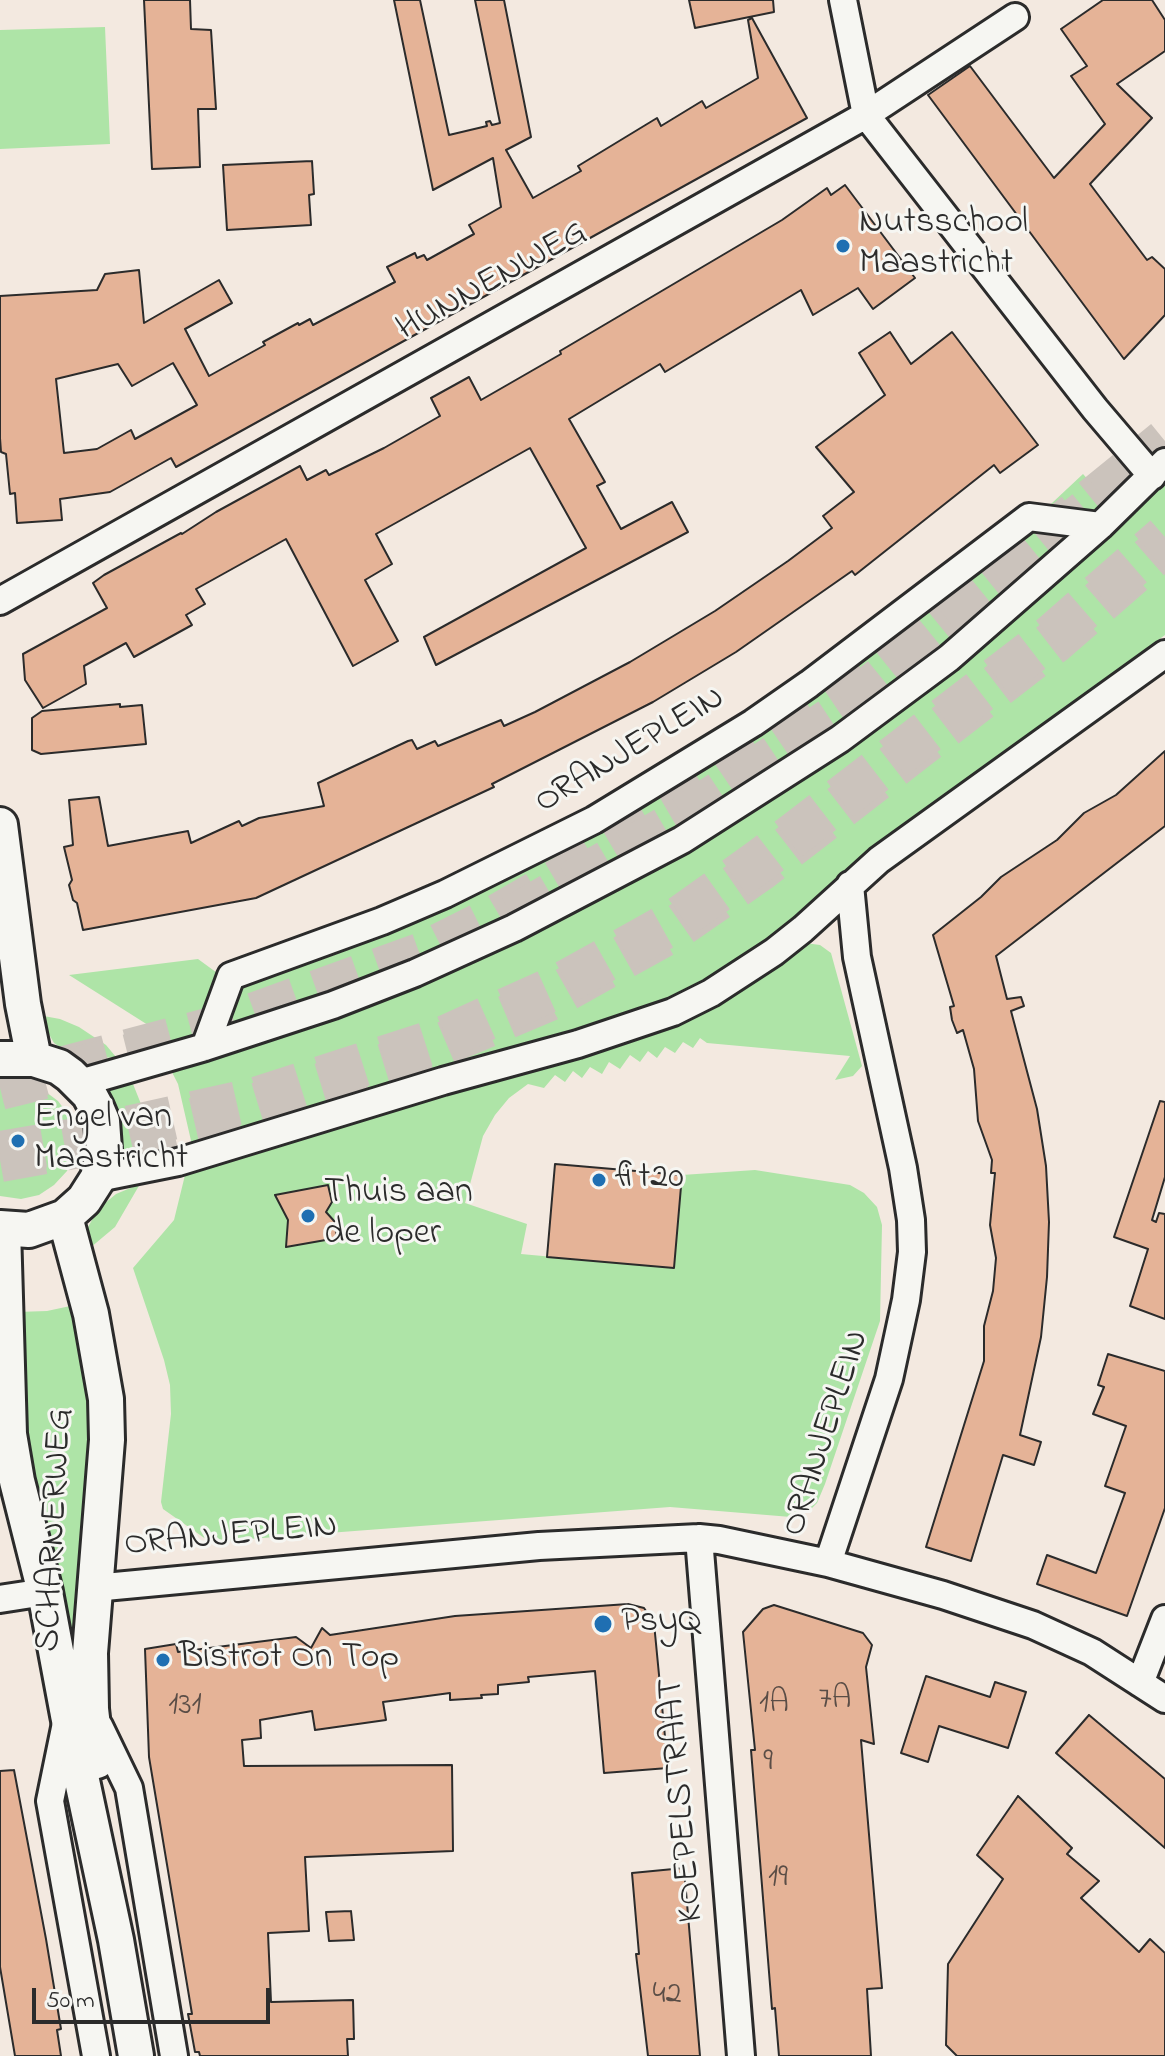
<!DOCTYPE html>
<style>
body{margin:0}
#map{position:relative;width:1165px;height:2056px;overflow:hidden;background:#f3e9e0;font-family:"Indie Flower",sans-serif}
canvas{display:block}
.scale{position:absolute;left:32px;top:1988px;width:238px;height:36px;box-sizing:border-box;border:4px solid #2b2b2b;border-top:0;padding-left:10px;font-size:24px;line-height:28px;white-space:nowrap;color:#2b2b2b;-webkit-text-stroke:6px #f6f6f2;paint-order:stroke}
</style>
<div id="map">
<canvas width="1165" height="2056"></canvas>
<div class="scale">50 m</div>
</div>
<script>
const g = document.querySelector('canvas').getContext('2d');
g.lineJoin = 'round';
function fillPath(path, color) { g.fillStyle = color; g.fill(path, 'evenodd'); }
const poly = rows => new Path2D(rows.map(r => 'M' + r).join(''));
function stroke(path, color, width, dash) { g.strokeStyle = color; g.lineWidth = width; g.lineCap = dash ? 'butt' : 'round'; g.setLineDash(dash || []); g.stroke(path); }
function drawText(font, color, halo, rows, align = 'center') {
  g.font = font + ' "Indie Flower",sans-serif'; g.lineWidth = 6; g.setLineDash([]); g.textBaseline = 'middle'; g.strokeStyle = halo; g.fillStyle = color; for (const [text, x, y, turn = 0] of rows) {
    g.save(); g.translate(x, y); g.rotate((+turn || 0) * Math.PI / 180); g.textAlign = isNaN(turn) ? turn : align; if (halo) g.strokeText(text, 0, 0); g.fillText(text, 0, 0); g.restore();
  }
}
const green = poly([
 [105,27,110,144,0,149,0,30],
 [1165,472,1165,635,868,853,769,945,698,991,192,1145,178,1084,148,1025,69,975,198,959,224,978,473,891,1021,532,1083,474,1121,516],
 [805,943,820,945,831,953,862,1066,853,1076,835,1080,850,1056,707,1043,700,1038,693,1048,683,1042,675,1053,665,1047,657,1058,648,1051,640,1062,630,1055,620,1069,609,1062,602,1074,590,1067,582,1078,573,1071,565,1082,555,1075,544,1088,528,1084,509,1098,495,1115,483,1136,465,1203,527,1224,521,1254,673,1268,682,1175,755,1170,850,1185,864,1193,877,1207,882,1225,880,1321,825,1484,817,1503,809,1511,791,1517,670,1507,210,1542,163,1509,161,1502,171,1414,170,1385,164,1360,133,1268,174,1220,186,1171,640,1032],
 [38,1015,60,1019,79,1027,106,1045,116,1057,89,1059,69,1053,54,1043],
 [131,1079,143,1109,146,1155,121,1161,122,1133,119,1115,104,1085],
 [23,1084,42,1089,58,1101,70,1117,75,1136,74,1154,67,1171,54,1185,39,1195,21,1199,0,1196,0,1087],
 [140,1184,115,1227,84,1253,87,1229,98,1209,116,1194],
 [75,1305,93,1400,77,1702,22,1440,17,1312,47,1311]
]);
const building = poly([
 [144,0,190,0,191,29,211,30,216,109,198,109,200,167,152,169,144,0],
 [394,0,420,0,449,135,487,126,486,122,490,121,492,125,500,123,475,0,504,0,531,137,506,150,533,198,581,171,578,166,657,118,661,126,702,101,706,108,758,78,748,20,752,18,807,118,176,467,171,458,110,492,60,499,62,520,17,523,15,493,10,494,6,454,1,452,0,438,0,296,97,290,105,274,139,270,144,323,219,280,232,303,185,329,209,376,265,345,263,342,298,323,299,325,310,319,313,325,395,282,387,267,415,253,417,258,424,255,427,260,474,234,469,225,501,207,493,158,433,190,394,0],
 [173,363,197,405,135,439,131,430,97,449,64,453,56,379,118,364,132,386,173,363],
 [689,0,773,0,774,12,695,28,689,0],
 [1103,0,1152,0,1165,20,1165,51,1117,84,1152,118,1090,184,1147,260,1152,257,1165,269,1165,315,1124,359,928,95,970,66,1054,178,1105,124,1071,76,1087,66,1061,29,1103,0],
 [312,161,314,194,309,195,311,225,227,230,223,165,312,161],
 [845,185,915,278,873,309,858,288,813,315,801,290,665,372,660,364,569,419,605,482,597,486,621,529,672,502,688,532,436,665,424,637,586,548,530,448,376,534,392,564,365,580,398,641,353,666,286,539,196,589,205,604,186,615,192,625,134,657,126,643,84,666,86,684,43,708,25,680,23,654,107,608,93,583,104,575,181,533,182,534,216,512,300,466,307,480,326,470,329,475,384,448,440,416,431,398,469,377,481,400,561,354,560,351,782,220,827,188,831,195,845,185],
 [890,332,911,364,952,332,1038,445,1000,473,994,465,855,575,852,571,736,652,653,702,492,784,494,787,256,898,83,930,77,903,73,900,69,885,72,880,64,847,73,845,69,800,99,797,108,846,188,831,191,843,239,821,242,826,259,818,324,806,318,783,408,741,412,740,417,749,435,741,438,746,501,720,504,726,535,712,630,662,715,611,788,561,832,528,823,516,854,492,816,447,885,395,859,353,890,332],
 [120,704,120,707,142,705,146,744,41,754,32,750,32,718,42,711,120,704],
 [1165,751,1165,826,996,956,1007,999,1021,997,1024,1006,1011,1011,1037,1109,1046,1166,1049,1222,1047,1277,1041,1337,1020,1435,1041,1442,1034,1465,1003,1455,971,1561,926,1547,984,1361,984,1326,993,1291,996,1258,990,1225,995,1173,991,1173,992,1160,978,1121,974,1069,963,1030,957,1033,952,1020,950,1007,954,1006,933,935,981,897,1001,877,1057,840,1084,813,1116,795,1165,751],
 [1160,1101,1165,1102,1165,1177,1152,1220,1156,1222,1159,1213,1165,1214,1165,1319,1130,1306,1148,1249,1114,1237,1160,1101],
 [555,1164,682,1175,674,1268,547,1257,555,1164],
 [328,1185,332,1202,326,1212,335,1222,337,1238,286,1247,288,1220,275,1195,328,1185],
 [1108,1354,1165,1371,1165,1508,1127,1616,1037,1584,1047,1555,1096,1573,1125,1493,1105,1486,1126,1426,1093,1414,1104,1387,1098,1385,1108,1354],
 [628,1604,644,1608,654,1623,668,1768,604,1773,595,1671,528,1677,529,1682,498,1685,498,1694,481,1695,482,1698,450,1700,450,1693,383,1702,386,1720,315,1730,312,1711,260,1720,261,1738,242,1740,244,1766,452,1765,453,1851,305,1857,309,1931,268,1933,271,2002,353,2000,354,2039,347,2039,348,2056,200,2056,199,2052,195,2052,188,2014,192,2014,149,1757,145,1649,176,1644,178,1652,296,1637,311,1648,322,1628,330,1635,455,1616,628,1604],
 [774,1605,863,1633,872,1645,866,1667,874,1744,861,1740,882,1988,867,1989,871,2056,779,2056,775,2008,772,2009,751,1750,755,1750,743,1632,763,1609,774,1605],
 [926,1676,990,1697,995,1682,1026,1692,1008,1748,939,1726,928,1762,901,1753,926,1676],
 [1089,1715,1165,1779,1165,1848,1056,1753,1089,1715],
 [14,1770,46,1939,61,2029,57,2030,61,2056,15,2056,0,1967,0,1771,14,1770],
 [1018,1796,1072,1848,1067,1854,1099,1881,1081,1898,1139,1952,1150,1939,1165,1953,1165,2056,957,2056,946,2045,948,1964,1003,1879,977,1855,1018,1796],
 [684,1868,700,2056,648,2056,636,1954,639,1954,632,1873,684,1868],
 [351,1911,354,1940,329,1941,326,1912,351,1911]
]);
const trunkTunnel = poly([
 [0,1082,38,1075,219,1027,420,955,494,918,702,797,850,697,1165,441],
 [0,1160,79,1146,249,1107,415,1056,547,1000,674,929,759,870,1055,641,1165,545]
]);
const motorwayTunnel = poly([
 [513,917,675,823,832,719,1165,447],
 [0,1088,168,1046],
 [0,1153,70,1141,256,1099,439,1040,557,987,677,920,761,860,1052,636,1165,537]
]);
const minor = poly([
 [843,0,866,115,1095,409,1152,476],
 [0,601,866,115,1015,17],
 [205,1047,231,976,382,921,445,894,594,820,753,723,809,684,1029,517,1100,526],
 [80,1083,205,1047,333,1005,415,973,514,928,682,840,840,739,949,658,1100,526,1165,462],
 [98,1178,178,1162,443,1081,578,1044,673,1012,711,993,774,952,803,929,879,860,1165,654],
 [699,1538,741,2056],
 [828,1563,889,1379,906,1300,912,1252,911,1220,903,1168,857,957,850,885],
 [94,1588,539,1546,699,1538,719,1540,828,1563,943,1595,1033,1625,1092,1652,1165,1699],
 [0,1599,45,1592],
 [1140,1683,1165,1619],
 [66,1723,50,1801,96,2056],
 [99,1726,129,1788,174,2056]
]);
const tertiary = poly([
 [0,825,23,1004,34,1059],
 [0,1059,34,1059,59,1067,70,1075,89,1094,96,1107,102,1121,104,1149,98,1178,84,1200,65,1217,29,1230,0,1228],
 [65,1217,91,1314,106,1399,107,1440,90,1653,91,1709,97,1761],
 [3,1229,9,1434,17,1481,45,1592,68,1715,116,1940,136,2056]
]);
const markers = [
 [843,246,8,"#1f6fb2"],
 [18,1141,8,"#1f6fb2"],
 [599,1180,8,"#1f6fb2"],
 [308,1216,8,"#1f6fb2"],
 [603,1624,10,"#1f6fb2"],
 [163,1660,8,"#1f6fb2"]
];
const numberNames = [
 ["7A",835,1702],
 ["1A",774,1706],
 ["131",185,1708],
 ["9",768,1764],
 ["19",778,1880],
 ["42",667,1997]
];
const poiNames = [
 ["Nutsschool",859,225],
 ["Maastricht",859,266],
 ["Engel van",34,1120],
 ["Maastricht",34,1161],
 ["fit20",615,1180],
 ["Thuis aan",324,1195],
 ["de loper",324,1236],
 ["PsyQ",621,1624],
 ["Bistrot On Top",179,1660]
];
const streetNames = [
 ["HUNNENWEG",493,283,-29],
 ["ORANJEPLEIN",631,752,-31],
 ["ORANJEPLEIN",828,1434,-72],
 ["SCHARNERWEG",57,1530,-87],
 ["ORANJEPLEIN",231,1538,-5],
 ["KOEPELSTRAAT",684,1800,-95]
];
fillPath(green, '#aee4a7');
fillPath(building, '#e5b397');
stroke(building, '#2b2b2b', 2);
stroke(trunkTunnel, '#cbc3bc', 44, [44, 22]);
stroke(motorwayTunnel, '#cbc3bc', 44, [44, 22]);
stroke(minor, '#2b2b2b', 32);
stroke(tertiary, '#2b2b2b', 40);
stroke(minor, '#f6f6f2', 26);
stroke(tertiary, '#f6f6f2', 34);
for (const [x, y, r, color] of markers) { const dot = new Path2D(); dot.arc(x, y, r, 0, 2 * Math.PI); g.fillStyle = color; g.fill(dot); stroke(dot, '#f6f6f2', 3); }
drawText('32px', '#5a4d46', null, numberNames);
drawText('36px', '#2b2b2b', '#f6f6f2', poiNames, 'left');
drawText('36px', '#2b2b2b', '#f6f6f2', streetNames);
</script>
